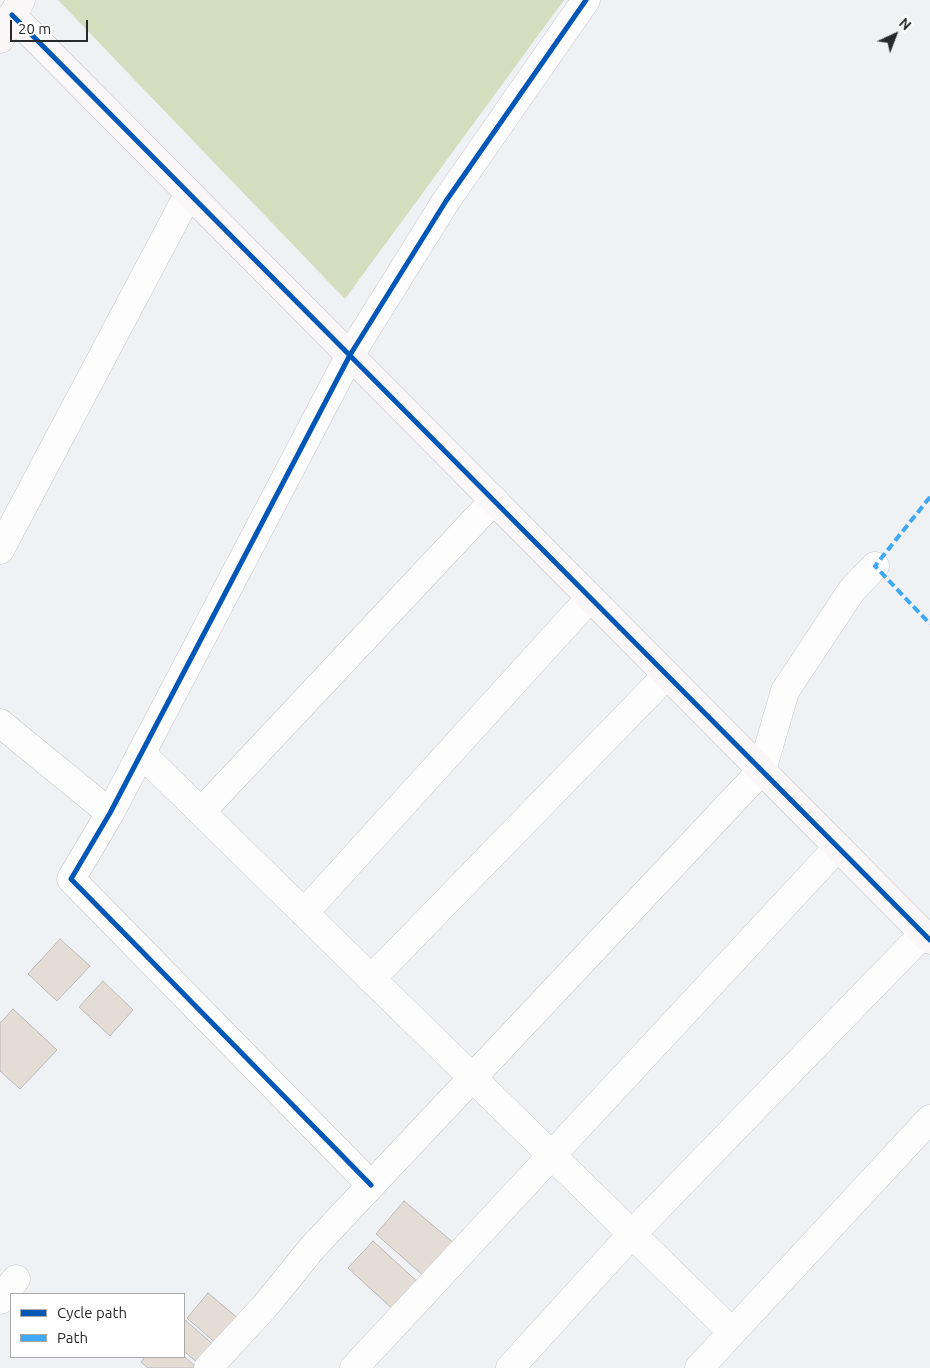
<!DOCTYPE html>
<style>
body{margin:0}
#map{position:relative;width:930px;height:1368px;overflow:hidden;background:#f0f1f4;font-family:Ubuntu,sans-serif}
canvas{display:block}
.legend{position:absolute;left:10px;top:1293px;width:175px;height:65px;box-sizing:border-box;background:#fff;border:1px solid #a9a9aa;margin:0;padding:6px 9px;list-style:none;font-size:15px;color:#28292b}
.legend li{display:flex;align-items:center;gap:10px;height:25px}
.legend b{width:25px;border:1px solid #a9a9aa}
.north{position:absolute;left:870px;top:10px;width:50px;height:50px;-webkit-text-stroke:4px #fff;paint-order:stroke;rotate:43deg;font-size:14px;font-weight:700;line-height:20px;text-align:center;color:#28292b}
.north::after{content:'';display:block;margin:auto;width:18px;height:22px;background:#28292b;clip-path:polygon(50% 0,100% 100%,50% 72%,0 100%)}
.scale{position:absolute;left:10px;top:20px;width:78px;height:22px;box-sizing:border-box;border:2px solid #28292b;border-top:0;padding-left:6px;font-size:15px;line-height:18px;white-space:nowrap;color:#28292b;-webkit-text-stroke:4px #fff;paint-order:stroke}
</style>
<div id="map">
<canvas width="930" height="1368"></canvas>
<ul class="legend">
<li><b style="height:6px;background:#0057b8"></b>Cycle path</li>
<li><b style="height:6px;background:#3fa9f5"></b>Path</li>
</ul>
<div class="north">N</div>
<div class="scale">20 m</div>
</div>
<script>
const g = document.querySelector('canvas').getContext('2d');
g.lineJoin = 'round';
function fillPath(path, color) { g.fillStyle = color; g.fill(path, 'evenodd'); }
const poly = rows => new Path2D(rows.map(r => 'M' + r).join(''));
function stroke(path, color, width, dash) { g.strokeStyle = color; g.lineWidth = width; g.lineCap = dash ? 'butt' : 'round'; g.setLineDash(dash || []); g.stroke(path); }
const green = poly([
 [58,0,564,0,345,299]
]);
const building = poly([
 [60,939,90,966,57,1001,28,974,60,939],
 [103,981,133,1010,110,1036,79,1007,103,981],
 [13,1009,57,1050,20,1089,0,1071,0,1023,13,1009],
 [404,1201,455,1244,426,1278,376,1234,404,1201],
 [373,1241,422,1286,397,1313,348,1268,373,1241],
 [208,1293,240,1320,218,1345,187,1318,208,1293],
 [184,1319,216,1347,200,1365,184,1351,184,1319],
 [184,1356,197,1368,148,1368,141,1362,145,1357,184,1356]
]);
const street = poly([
 [0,550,189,193],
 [0,723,110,813],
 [141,753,732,1332],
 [201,812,494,500],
 [304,913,590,598],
 [371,979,667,675],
 [371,1185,71,879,110,813,350,355,446,201,586,0],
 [0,1300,16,1279],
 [208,1368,266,1305,313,1247,762,770,785,691,852,590,875,566],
 [354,1368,838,847],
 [510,1368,632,1234,924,933],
 [699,1368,930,1119]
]);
const secondary = poly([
 [12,15,930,940],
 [0,39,21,0]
]);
const quiet = poly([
 [930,497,875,566,930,624]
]);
const cycleway = poly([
 [12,15,930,940],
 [371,1185,71,879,110,813,350,355,446,201,586,0]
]);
fillPath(green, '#d3debf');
fillPath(building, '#e4ddd5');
stroke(building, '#b9b9ba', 1);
stroke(street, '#c7c8ca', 29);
stroke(secondary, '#c7c8ca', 29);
stroke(street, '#fdfdfd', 28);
stroke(secondary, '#f9f7f7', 28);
stroke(quiet, '#3fa9f5', 4, [8, 4]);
stroke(cycleway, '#0057b8', 5);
</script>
